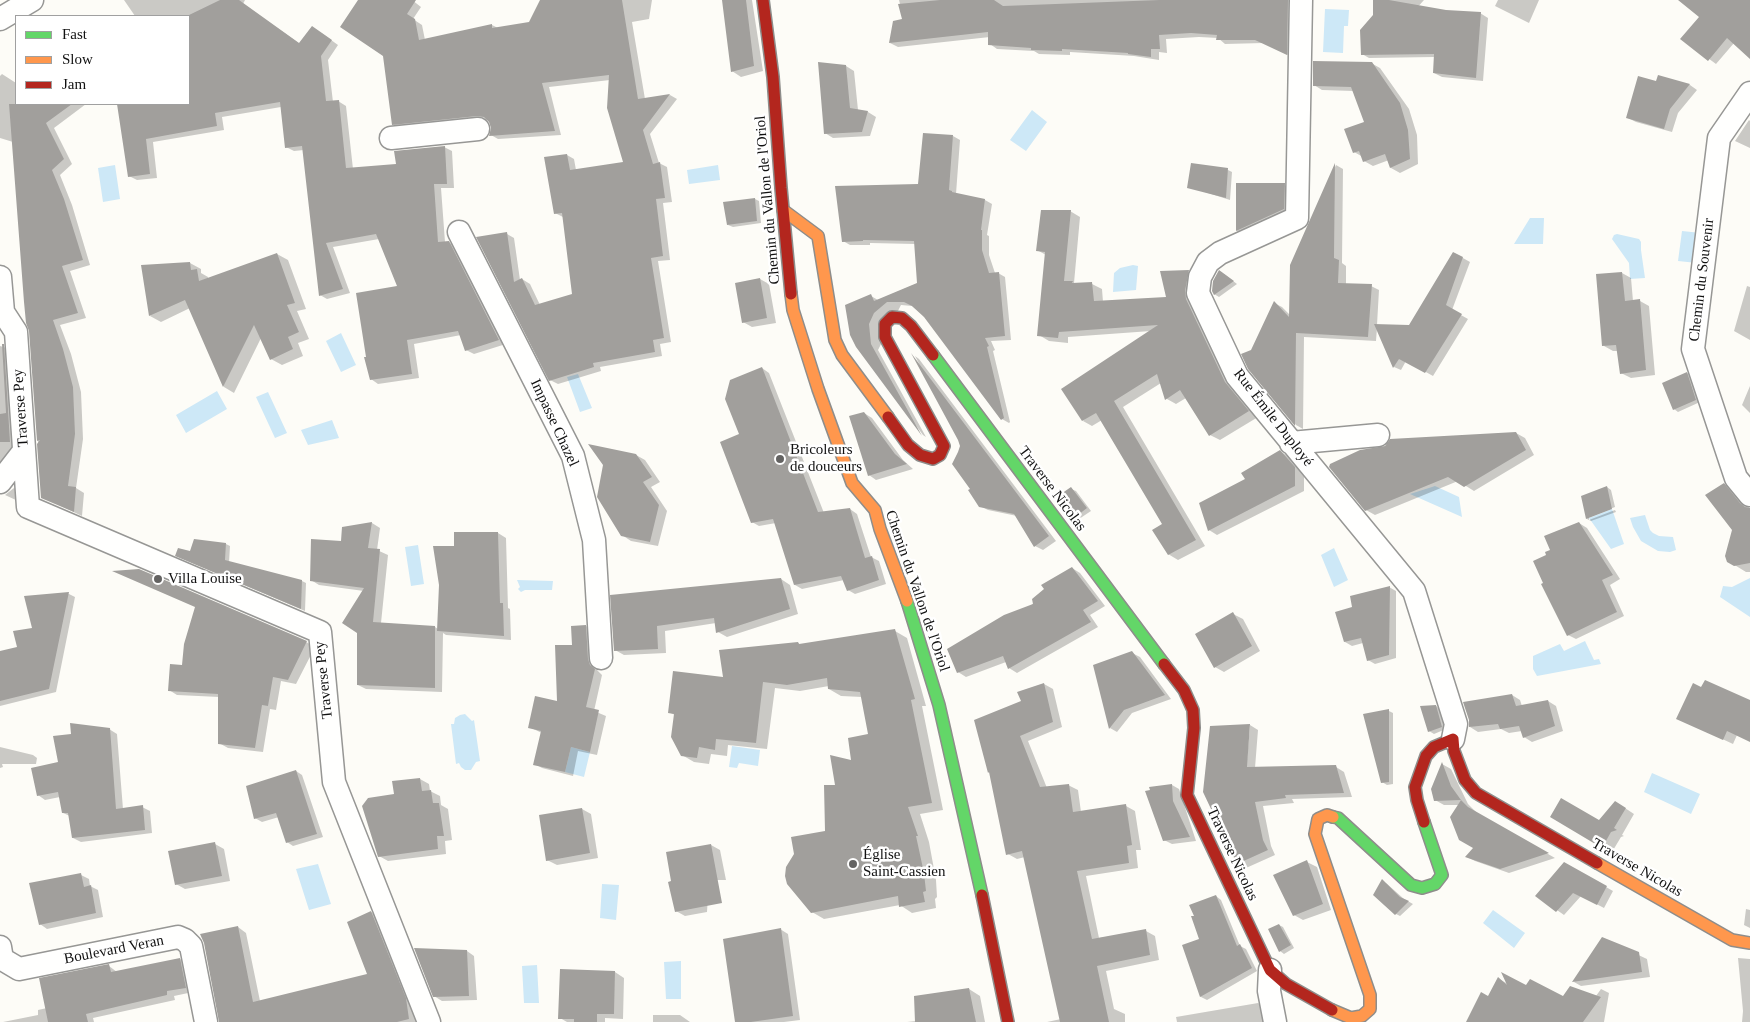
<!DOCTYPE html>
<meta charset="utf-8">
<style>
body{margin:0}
#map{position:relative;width:1750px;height:1022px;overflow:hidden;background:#fdfcf7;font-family:Georgia,serif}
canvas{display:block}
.legend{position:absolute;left:15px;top:15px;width:175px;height:90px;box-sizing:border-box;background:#fff;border:1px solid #a0a0a0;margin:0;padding:6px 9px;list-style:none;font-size:15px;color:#111}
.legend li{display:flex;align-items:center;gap:10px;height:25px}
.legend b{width:25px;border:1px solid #a0a0a0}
</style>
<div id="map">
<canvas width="1750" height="1022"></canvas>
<ul class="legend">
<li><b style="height:6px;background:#63d668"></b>Fast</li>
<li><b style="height:6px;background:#ff974d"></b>Slow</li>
<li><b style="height:6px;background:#b3261e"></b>Jam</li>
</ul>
</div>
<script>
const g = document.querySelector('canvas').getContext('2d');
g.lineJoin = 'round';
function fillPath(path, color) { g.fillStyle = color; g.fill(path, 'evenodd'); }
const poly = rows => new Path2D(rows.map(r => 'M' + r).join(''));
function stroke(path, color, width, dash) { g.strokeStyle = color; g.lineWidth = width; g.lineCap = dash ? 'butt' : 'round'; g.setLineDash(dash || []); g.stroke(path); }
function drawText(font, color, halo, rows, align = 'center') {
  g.font = font + ' Georgia,serif'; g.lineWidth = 5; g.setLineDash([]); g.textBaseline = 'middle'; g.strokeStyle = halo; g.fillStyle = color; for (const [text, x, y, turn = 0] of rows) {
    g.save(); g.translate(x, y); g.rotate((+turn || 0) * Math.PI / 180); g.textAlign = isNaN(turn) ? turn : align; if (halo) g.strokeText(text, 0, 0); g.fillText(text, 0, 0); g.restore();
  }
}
const water = poly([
 [1325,9,1349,10,1348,26,1344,26,1343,53,1323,52],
 [1032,110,1047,122,1026,151,1010,140],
 [115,165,120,199,103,202,98,168],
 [718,165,720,180,689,184,687,170],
 [1530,218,1544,218,1543,244,1514,244],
 [1682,231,1701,233,1697,263,1678,261],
 [1617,234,1639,239,1641,242,1641,250,1645,278,1630,279,1629,263,1612,239,1614,235],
 [1133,265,1138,266,1136,290,1113,292,1114,273,1120,268],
 [341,333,356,365,341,372,326,341],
 [578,374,592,408,580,412,567,377],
 [217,391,227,409,186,433,176,415],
 [268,392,287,433,275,438,256,397],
 [332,420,339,438,308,445,301,430],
 [1435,486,1459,497,1462,517,1410,494],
 [1612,509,1624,544,1611,549,1589,518],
 [1645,515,1650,530,1653,533,1659,536,1673,537,1676,550,1670,552,1658,551,1641,541,1633,527,1630,518],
 [418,545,424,584,411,586,405,547],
 [1334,548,1348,580,1334,587,1321,555],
 [1750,578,1750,617,1720,597,1723,586,1732,587],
 [517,580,553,581,552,590,525,590,521,592,518,589,520,587],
 [1585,641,1594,660,1599,659,1601,664,1537,676,1533,669,1533,656,1560,644,1564,651],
 [465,714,472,721,474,720,480,761,476,762,471,770,465,770,461,767,459,763,456,764,451,724,454,724,455,718,460,715],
 [732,746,760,750,758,766,739,763,737,768,729,767],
 [571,747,590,752,584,777,565,772],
 [1652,773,1700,794,1691,814,1644,792],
 [318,864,331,904,309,910,296,869],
 [602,884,619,885,616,920,600,918],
 [1493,910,1525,933,1514,948,1483,923],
 [681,961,681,999,666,999,664,962],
 [537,965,539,1003,524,1003,522,966]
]);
const shadow = poly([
 [124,0,245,0,243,4,300,44,320,32,338,45,328,60,333,102,338,101,346,106,353,169,397,166,444,147,452,151,454,188,441,188,445,242,448,242,456,246,506,344,474,354,466,350,461,335,414,344,419,378,378,384,371,379,398,287,379,239,333,247,350,293,327,299,320,295,304,150,294,151,286,147,281,107,222,117,224,130,153,142,157,178,137,180,129,176,119,108,117,104,189,104,189,16,135,16],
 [359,0,412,0,421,7,413,19,422,25,425,40,492,25,498,28,530,23,541,0,652,0,649,19,632,22,645,99,670,95,677,99,650,134,659,163,667,167,672,202,663,203,670,260,658,261,671,342,660,344,662,356,600,367,601,371,558,384,550,380,478,238,507,234,514,238,520,280,522,279,530,284,540,305,574,295,563,217,555,213,567,155,574,159,576,170,624,163,610,80,549,87,561,135,498,139,491,135,492,128,489,120,486,120,400,128,393,124,384,55],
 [727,0,752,0,763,71,741,77,732,71],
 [899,0,1297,0,1294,47,1288,55,1264,43,1225,44,1218,38,1199,37,1166,39,1167,53,1159,52,1159,60,1134,56,1070,52,1070,55,1039,54,1034,51,997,49,990,44,990,37,898,47,890,43,904,20],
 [1374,0,1424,0,1416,9,1480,13,1488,18,1483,81,1442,77,1434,73,1435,57,1369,58,1362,54,1374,16],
 [1498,0,1539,0,1529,23,1495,6],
 [1680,0,1750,0,1750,58,1734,43,1716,64,1682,39,1701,17],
 [1371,63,1380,68,1409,109,1417,135,1418,164,1400,173,1391,168,1389,160,1373,166,1364,161,1363,157,1354,152,1365,122,1354,91,1322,90,1314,85],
 [846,66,854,71,858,110,868,112,876,117,870,136,833,138,825,133],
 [2,74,16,83,16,104,86,104,54,128,72,164,60,175,72,205,90,265,70,271,86,318,60,325,71,354,81,392,83,439,76,488,84,493,82,516,42,497,30,331,13,142,0,138,0,76],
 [1659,77,1690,85,1697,90,1678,113,1672,132,1636,122,1628,118,1657,82],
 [1749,120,1750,121,1750,148,1735,141],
 [953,136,960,140,956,194,985,200,992,204,987,235,989,236,989,255,995,273,998,273,1005,277,1011,340,991,341,995,350,993,351,1010,422,1009,423,1002,419,924,316,912,306,901,305,878,350,926,437,923,435,857,346,871,296,878,300,918,283,915,244,870,243,870,245,850,245,843,241,919,185],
 [1336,165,1343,169,1342,263,1346,266,1346,285,1371,286,1379,290,1377,325,1410,326,1454,253,1470,262,1452,310,1468,319,1433,376,1406,361,1401,370,1394,367,1377,328,1376,341,1304,337,1303,429,1296,425,1249,368,1252,351,1274,303,1282,307,1291,316,1291,265],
 [1228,170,1232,172,1230,200,1189,187],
 [1238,184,1284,185,1292,189,1291,214,1244,235,1237,231],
 [755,199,759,201,761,223,733,227,728,225],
 [1070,211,1080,217,1074,283,1092,284,1102,289,1103,302,1167,298,1189,271,1198,277,1258,417,1220,440,1210,435,1186,398,1176,404,1167,399,1161,383,1123,407,1205,546,1178,560,1168,554,1164,525,1102,420,1092,426,1083,421,1151,331,1068,337,1068,343,1049,341,1039,335,1046,255,1037,250],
 [277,254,288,260,306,309,297,311,309,339,298,343,303,356,282,365,271,359,261,338,234,393,224,387,190,308,161,322,150,316,190,263,201,269,201,273,208,277,208,279],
 [1622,273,1631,278,1633,301,1640,301,1649,306,1655,375,1631,378,1621,373,1618,351,1613,351,1604,346],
 [1224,274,1237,284,1219,297,1214,294],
 [760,279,769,284,776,323,752,327,743,322],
 [1747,286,1750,287,1750,340,1734,331],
 [0,346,10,349,17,451,0,472],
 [915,356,919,359,1056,541,1043,550,1035,546,1017,516,988,510,980,506,972,489,959,439],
 [762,368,769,373,824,513,850,509,857,514,871,557,879,561,886,584,855,594,848,590,844,580,802,589,795,585,776,523,759,526,752,522,740,435],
 [1687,373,1691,375,1700,402,1678,412,1674,409],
 [1750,386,1750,413,1742,405],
 [864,413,872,418,903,460,913,469,876,480,869,475],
 [1516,433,1525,438,1534,455,1474,491,1458,481,1375,515,1366,510],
 [1280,451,1289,457,1304,473,1304,491,1217,535,1209,530,1247,480],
 [636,455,645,460,660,482,651,487,667,511,658,546,631,541,622,535],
 [1724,484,1735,490,1750,509,1750,572,1746,572,1728,561,1733,529],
 [1607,487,1611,490,1615,507,1589,517,1589,520,1615,510,1616,512,1591,521,1587,519],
 [14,488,17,490,18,501,5,495],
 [1071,489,1076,491,1091,511,1079,519,1075,517],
 [372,523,380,528,377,550,388,555,381,623,435,627,438,629,455,547,455,533,498,533,506,538,508,608,510,609,511,640,446,635,443,633,442,692,366,689,358,685,364,591,319,585,311,580,342,542,343,528],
 [1579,523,1587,528,1620,579,1610,585,1624,616,1576,639,1568,635,1548,556],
 [195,541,226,544,230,546,229,563,302,581,306,583,305,611,181,558,190,552],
 [1072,568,1080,573,1105,606,1090,615,1098,627,1017,673,1009,668,1006,662,966,677,958,672],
 [781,579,790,585,798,614,727,637,718,632,716,623,665,631,666,653,624,655,615,650,612,597],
 [1389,587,1396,591,1396,658,1375,664,1368,660,1363,643,1352,646,1345,642,1354,608],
 [69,594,75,597,56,692,0,706,0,652,18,648,34,629,26,597],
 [197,607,306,642,315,647,296,684,281,681,276,710,270,709,263,752,228,748,219,743,219,697,177,695,169,690,183,667],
 [1233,614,1243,619,1260,651,1224,672,1215,667],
 [586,626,593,631,595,664,597,670,602,675,594,711,606,716,597,755,578,751,573,776,542,768,535,764,542,733,529,727,558,703,573,646],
 [895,631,907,638,926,706,922,706,943,810,920,814,929,842,936,880,937,897,935,899,936,908,912,913,900,905,824,919,812,912,826,832,837,786,870,735,862,697,841,696,829,689,829,686,800,691,775,688,767,749,728,745,727,756,711,754,709,764,694,762,682,755,675,715,669,712,725,679,798,643,801,645],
 [1132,653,1140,657,1171,699,1132,713,1117,732,1110,728,1094,666],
 [1044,684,1053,689,1062,727,1028,741,1047,788,1068,785,1078,790,1081,812,1126,806,1135,811,1141,850,1136,850,1138,868,1086,876,1099,938,1146,931,1155,936,1159,960,1106,971,1114,1009,1125,1014,1125,1022,1047,1022,1061,1019,1025,857,1017,859,1008,854,991,773,989,772,976,720,1023,702],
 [1702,688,1750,701,1750,741,1737,735,1733,744,1677,718],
 [1512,695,1520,700,1522,706,1548,701,1556,706,1563,731,1532,742,1524,737,1522,731,1509,733,1501,729,1478,732,1470,727],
 [1436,706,1440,709,1446,729,1434,734,1429,731],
 [1389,711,1393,713,1393,784,1387,785,1382,782],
 [1250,725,1258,730,1255,768,1336,767,1344,772,1352,797,1292,799,1294,803,1263,806,1271,846,1275,855,1246,868,1238,863],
 [109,729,117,734,123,809,142,807,150,811,152,833,81,842,73,838,70,816,63,813,60,797,45,800,38,795,60,763],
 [0,747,33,755,37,758,36,764,2,764,3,767,0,768],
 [1442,764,1451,769,1468,804,1477,813,1555,858,1509,873,1475,861,1467,857,1475,848,1460,805,1444,805,1435,800],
 [296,771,302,775,323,837,293,846,287,842,279,817,262,822,255,818],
 [420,779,429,784,430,791,440,796,441,805,448,809,452,840,445,841,446,854,388,861,379,856,395,795],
 [1172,785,1179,789,1196,841,1172,844,1164,840,1150,788],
 [1625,808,1634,814,1622,835,1624,836,1621,837,1612,852,1551,817,1599,822],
 [582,809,591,814,598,858,557,865,547,860],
 [215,844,224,849,230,881,185,889,176,884],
 [711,845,720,850,726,880,709,880,707,912,685,916,676,911,668,853],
 [1307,862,1317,867,1331,910,1303,920,1294,915],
 [1564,863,1613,891,1604,908,1581,896,1564,915,1537,896],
 [81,875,89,879,90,886,98,890,103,917,47,929,40,924],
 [1386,883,1404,899,1413,904,1400,916,1396,914],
 [1216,896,1221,900,1240,946,1246,949,1257,971,1207,1000,1201,997,1184,945,1201,940,1195,917],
 [1746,909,1750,910,1750,928,1744,925],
 [371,912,380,918,417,1022,220,1022,238,927,246,933,260,1001,368,975],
 [1279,925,1283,927,1294,948,1284,954,1280,951],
 [780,929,788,934,800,1020,784,1022,737,1022],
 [1602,938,1647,959,1650,977,1581,986,1574,982],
 [467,951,474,956,477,1000,442,1001,434,996],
 [1738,958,1750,959,1750,1022,1742,1022,1743,1011],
 [180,959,188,964,193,992,174,996,175,1000,93,1018,94,1022,3,1022,38,1015,38,1010,47,1008,109,966,117,972],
 [615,972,624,978,623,1019,605,1018,605,1022,567,1022,560,1018],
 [1499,979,1508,984,1563,998,1596,996,1601,989,1609,993,1604,1022,1481,1022,1489,998],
 [969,989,980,996,985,1022,907,1022,916,1021],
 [1258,1003,1266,1008,1269,1022,1177,1022,1176,1017],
 [653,1015,680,1015,690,1022,653,1022]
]);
const building = poly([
 [220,0,239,0,299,43,312,26,332,40,321,56,326,101,339,100,346,168,396,164,394,151,445,146,447,184,434,184,438,242,449,241,499,340,465,351,458,331,407,340,412,374,370,380,364,357,366,357,356,293,397,286,376,234,326,243,343,289,319,296,302,146,285,148,280,102,215,113,217,126,146,139,150,174,128,177,117,104,189,104,189,15],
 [358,0,416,0,407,14,415,19,419,40,492,24,492,28,529,22,540,0,622,0,638,99,670,94,643,130,653,164,660,162,665,198,656,199,663,256,651,258,664,338,653,340,655,352,593,363,594,367,549,381,476,237,507,232,514,282,522,278,535,305,572,294,562,213,554,214,544,157,567,154,570,170,623,162,607,108,609,75,542,83,555,131,489,136,491,128,489,122,484,117,477,116,392,125,383,56,340,27],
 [722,0,746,0,754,66,731,72],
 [940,0,994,0,1003,6,1159,0,1288,0,1287,55,1255,40,1216,40,1217,35,1191,33,1159,35,1160,49,1151,49,1151,57,1128,54,1128,53,1062,49,1062,51,1031,50,1031,48,988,45,988,32,889,43,893,21,902,19,898,4],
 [1373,0,1389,0,1446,10,1481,12,1476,78,1433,73,1434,54,1361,55,1360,30,1373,15],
 [1678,0,1750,0,1750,59,1727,38,1708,61,1680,39,1699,17],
 [1313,61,1372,62,1400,103,1408,130,1410,159,1390,168,1385,154,1363,162,1359,151,1353,153,1344,129,1364,122,1351,87,1313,86],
 [818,62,846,65,850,108,868,111,862,132,824,134],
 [1658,75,1690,84,1670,109,1664,129,1626,118,1638,76,1656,81],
 [9,104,72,104,46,123,64,159,52,170,64,199,83,260,62,266,78,313,53,320,63,349,73,387,75,434,68,486,76,487,74,512,41,498,37,444,40,440,37,441,29,331,26,323,24,302],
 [923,133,953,135,949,190,952,191,952,192,985,199,981,230,982,230,982,250,989,273,999,272,1005,336,985,338,989,346,987,347,1004,418,1001,420,924,317,912,306,904,302,887,302,874,313,869,324,871,344,922,436,856,347,850,335,845,305,871,294,874,301,917,283,914,241,863,240,863,241,842,242,835,186,918,184],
 [1191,163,1228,168,1226,198,1187,188],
 [1335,163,1334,258,1339,260,1338,283,1372,284,1368,337,1296,333,1295,426,1248,369,1241,354,1251,350,1274,301,1289,317,1290,265],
 [1236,183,1285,183,1284,209,1236,231],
 [755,198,757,221,727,225,723,202],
 [1041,210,1071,210,1064,281,1073,281,1072,283,1092,282,1094,301,1166,297,1160,271,1189,270,1185,291,1186,299,1225,382,1249,411,1209,436,1180,390,1165,400,1157,374,1114,401,1196,540,1168,555,1152,530,1162,524,1096,413,1082,421,1061,389,1158,325,1059,332,1058,338,1037,336,1045,252,1036,251],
 [1453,252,1463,257,1446,305,1462,314,1425,373,1399,359,1393,368,1374,324,1409,325],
 [277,253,295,303,287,305,299,332,288,337,293,349,270,360,254,325,223,387,185,300,149,316,141,265,190,262,191,270,197,269,199,281],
 [1219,270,1234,281,1214,295,1212,291,1213,281],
 [1622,272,1625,301,1640,299,1646,370,1620,374,1616,345,1602,346,1596,274],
 [760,278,767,318,742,323,735,283],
 [2,344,4,344,10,442,0,442,0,414,6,413],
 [911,353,1049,536,1034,547,1014,514,979,507,968,490,970,489,952,464,958,452,960,446,958,440],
 [762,367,818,512,850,508,865,558,872,556,879,580,847,591,841,576,794,585,773,519,751,523,720,442,739,434,725,399,730,380],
 [1687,372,1696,400,1673,410,1662,383],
 [864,412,895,454,907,464,868,476,849,416],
 [1516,432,1526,450,1464,487,1448,477,1365,511,1329,467,1330,464,1360,450,1385,446,1390,439],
 [588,444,636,454,652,477,643,482,659,505,650,542,621,536,597,497,603,465],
 [1280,450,1295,467,1295,486,1208,531,1199,503,1245,479,1241,473],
 [1724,483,1740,503,1745,507,1750,508,1750,563,1734,566,1727,562,1725,556,1732,530,1705,495],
 [1607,486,1612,509,1586,519,1581,496],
 [1071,487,1087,508,1074,518,1058,496],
 [372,522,368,548,380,549,373,622,435,626,435,688,357,685,357,633,342,623,364,588,310,581,311,539,341,541,342,527],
 [1579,522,1613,575,1602,580,1617,612,1567,636,1541,584,1543,583,1533,561,1546,555,1545,552,1550,550,1544,536],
 [454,532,498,532,500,603,503,603,504,636,437,631,439,585,433,546,454,546],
 [194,539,226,543,225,560,302,580,301,609,175,556,178,548,190,551],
 [1072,567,1098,601,1083,610,1091,622,1008,669,1003,656,957,673,947,649,1004,615,1033,604,1032,599,1044,589,1041,585],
 [139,569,307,641,288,680,273,677,268,706,262,705,255,748,218,744,218,694,168,691,170,664,182,665,184,644,195,607,112,571],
 [781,578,790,609,716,633,714,618,657,626,658,649,614,651,610,595],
 [1390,586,1389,655,1367,661,1361,638,1344,642,1335,612,1352,607,1350,596],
 [69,592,49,689,0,701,0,651,17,647,13,631,32,628,24,596],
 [1233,612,1252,646,1214,668,1195,634],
 [586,625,588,659,590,665,595,669,586,707,599,710,590,752,571,747,565,772,533,765,541,731,528,728,535,696,557,701,555,645,572,645,571,626],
 [895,629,915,699,911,700,932,803,908,807,918,836,916,836,924,873,926,891,923,892,925,902,899,907,898,896,811,913,787,884,785,876,786,867,794,854,791,837,825,831,824,785,835,785,830,755,851,760,848,738,868,734,860,692,828,689,827,678,787,685,763,682,756,743,716,739,715,750,699,747,697,758,681,756,671,737,674,714,668,713,673,671,723,677,719,650,798,642,799,644],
 [1132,651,1165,695,1124,710,1109,729,1093,665],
 [1705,680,1750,700,1750,742,1727,731,1723,740,1676,719,1693,683,1701,687],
 [1044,683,1053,722,1020,736,1040,787,1069,784,1073,812,1126,804,1132,845,1127,846,1129,863,1077,871,1092,939,1146,929,1150,955,1097,966,1109,1022,1060,1022,1022,851,1006,855,989,772,988,773,974,720,1021,701,1017,692],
 [1512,694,1516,706,1548,700,1555,726,1523,738,1519,726,1500,729,1498,724,1469,727,1469,720,1463,702],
 [1436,705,1442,727,1428,732,1420,706],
 [1389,709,1389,782,1381,783,1363,714],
 [70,723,110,728,116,809,143,805,145,830,72,838,68,813,62,813,58,792,37,796,31,768,58,762,53,736,71,734],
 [1250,724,1247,767,1336,765,1344,793,1285,795,1286,798,1255,802,1263,840,1268,850,1237,864,1203,792,1210,726],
 [1442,762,1451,786,1461,800,1434,801,1431,789],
 [296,770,317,834,286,843,276,813,254,819,246,786],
 [420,778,422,791,431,790,433,803,439,803,444,836,437,836,438,849,378,857,362,806,368,798,394,794,392,781],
 [1172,784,1173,801,1190,837,1163,841,1145,791,1150,790,1149,787],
 [1561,798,1599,820,1615,801,1626,808,1614,828,1617,830,1611,832,1602,848,1550,817],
 [1461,800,1468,807,1549,853,1500,869,1465,857,1473,848,1459,840,1450,817],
 [582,808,590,853,546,861,539,815],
 [215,842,222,876,175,885,168,851],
 [711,844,722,903,675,912,668,882,671,881,666,852],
 [1307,860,1323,904,1293,916,1273,875],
 [1564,862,1607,886,1597,905,1573,893,1556,912,1535,896],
 [81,873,84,887,91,885,96,913,39,925,29,883],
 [1382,879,1400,897,1409,901,1395,915,1373,895],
 [1216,895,1237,946,1240,944,1252,968,1200,997,1182,945,1199,939,1191,916,1194,916,1189,905],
 [371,911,406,998,409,1019,397,1022,219,1022,204,943,200,934,238,926,253,1002,367,974,347,922],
 [1279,924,1291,945,1279,952,1268,929],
 [781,928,793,1016,751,1022,735,1022,723,939],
 [1602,937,1639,952,1642,972,1572,982],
 [414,948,467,950,469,996,433,997],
 [180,958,186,988,167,991,167,995,86,1014,88,1022,48,1022,39,978,109,964,111,972],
 [560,969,615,971,614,1014,597,1014,597,1022,574,1022,574,1019,558,1019],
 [1501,972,1526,985,1530,979,1563,996,1570,986,1601,997,1583,1022,1466,1022,1481,992,1488,996,1498,977,1507,985],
 [969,988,976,1022,915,1022,914,996]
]);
const street = poly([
 [1301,0,1297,218,1220,253,1208,262,1200,277,1198,293,1237,376,1414,591,1456,724,1453,739],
 [0,19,32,0],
 [1750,93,1719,138,1693,349,1736,478,1750,495],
 [391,138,478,129],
 [459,232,573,456,594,540,601,658],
 [0,277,3,312,16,332,28,507,320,632,334,782,429,1022],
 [1291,443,1378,435],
 [0,482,24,451],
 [0,947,2,959,19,969,178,937,185,940,191,946,206,1022],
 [1270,970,1269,991,1275,1022]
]);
const fast = poly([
 [933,355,1164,664],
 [907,601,939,705,982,895],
 [1333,817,1338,818,1411,885,1422,888,1435,884,1442,875,1424,822]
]);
const slow = poly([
 [783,210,818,236,835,340,842,355,888,417],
 [791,294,793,310,818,389,852,483,875,510,880,529,907,601],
 [1597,863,1732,940,1750,943],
 [1332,1010,1351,1018,1362,1016,1370,1009,1370,995,1315,834,1318,819,1327,815,1333,817]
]);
const jam = poly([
 [763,0,773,77,781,188,791,294],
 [888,417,908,445,920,455,933,459,940,455,944,446,885,337,885,324,892,317,902,318,911,326,933,355],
 [1164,664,1184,690,1193,710,1194,728,1187,795,1270,970,1286,984,1332,1010],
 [1424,822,1417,800,1415,787,1426,756,1434,747,1453,739,1454,751,1465,780,1476,793,1597,863],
 [982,895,1008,1022]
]);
const markers = [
 [780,459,5,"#646362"],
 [158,579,5,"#646362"],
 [853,864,5,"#646362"]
];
const streetNames = [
 ["Chemin du Vallon de l'Oriol",768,200,-95],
 ["Chemin du Souvenir",1702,280,-83],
 ["Traverse Pey",21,408,-94],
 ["Rue Émile Duployé",1273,418,52],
 ["Impasse Chazel",554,423,65],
 ["Traverse Nicolas",1052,489,53],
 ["Chemin du Vallon de l'Oriol",917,591,71],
 ["Traverse Pey",324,680,-96],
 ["Traverse Nicolas",1232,854,65],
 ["Traverse Nicolas",1637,868,30],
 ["Boulevard Veran",114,950,-11]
];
const poiNames = [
 ["Bricoleurs",790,450],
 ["de douceurs",790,467],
 ["Villa Louise",168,579],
 ["Église",863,855],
 ["Saint-Cassien",863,872]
];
fillPath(water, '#cde8f7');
fillPath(shadow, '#0003');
fillPath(building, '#a19f9c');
stroke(street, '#979795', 25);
stroke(fast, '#8e8d8b', 14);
stroke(slow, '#8e8d8b', 14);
stroke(jam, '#8e8d8b', 14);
stroke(street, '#fffffe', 22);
stroke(fast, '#63d668', 11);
stroke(slow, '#ff974d', 11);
stroke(jam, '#b3261e', 11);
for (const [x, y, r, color] of markers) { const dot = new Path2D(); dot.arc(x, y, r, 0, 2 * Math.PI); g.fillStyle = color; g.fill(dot); stroke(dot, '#fff', 2); }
drawText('15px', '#111', '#fff', streetNames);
drawText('15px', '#111', '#fff', poiNames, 'left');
</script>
